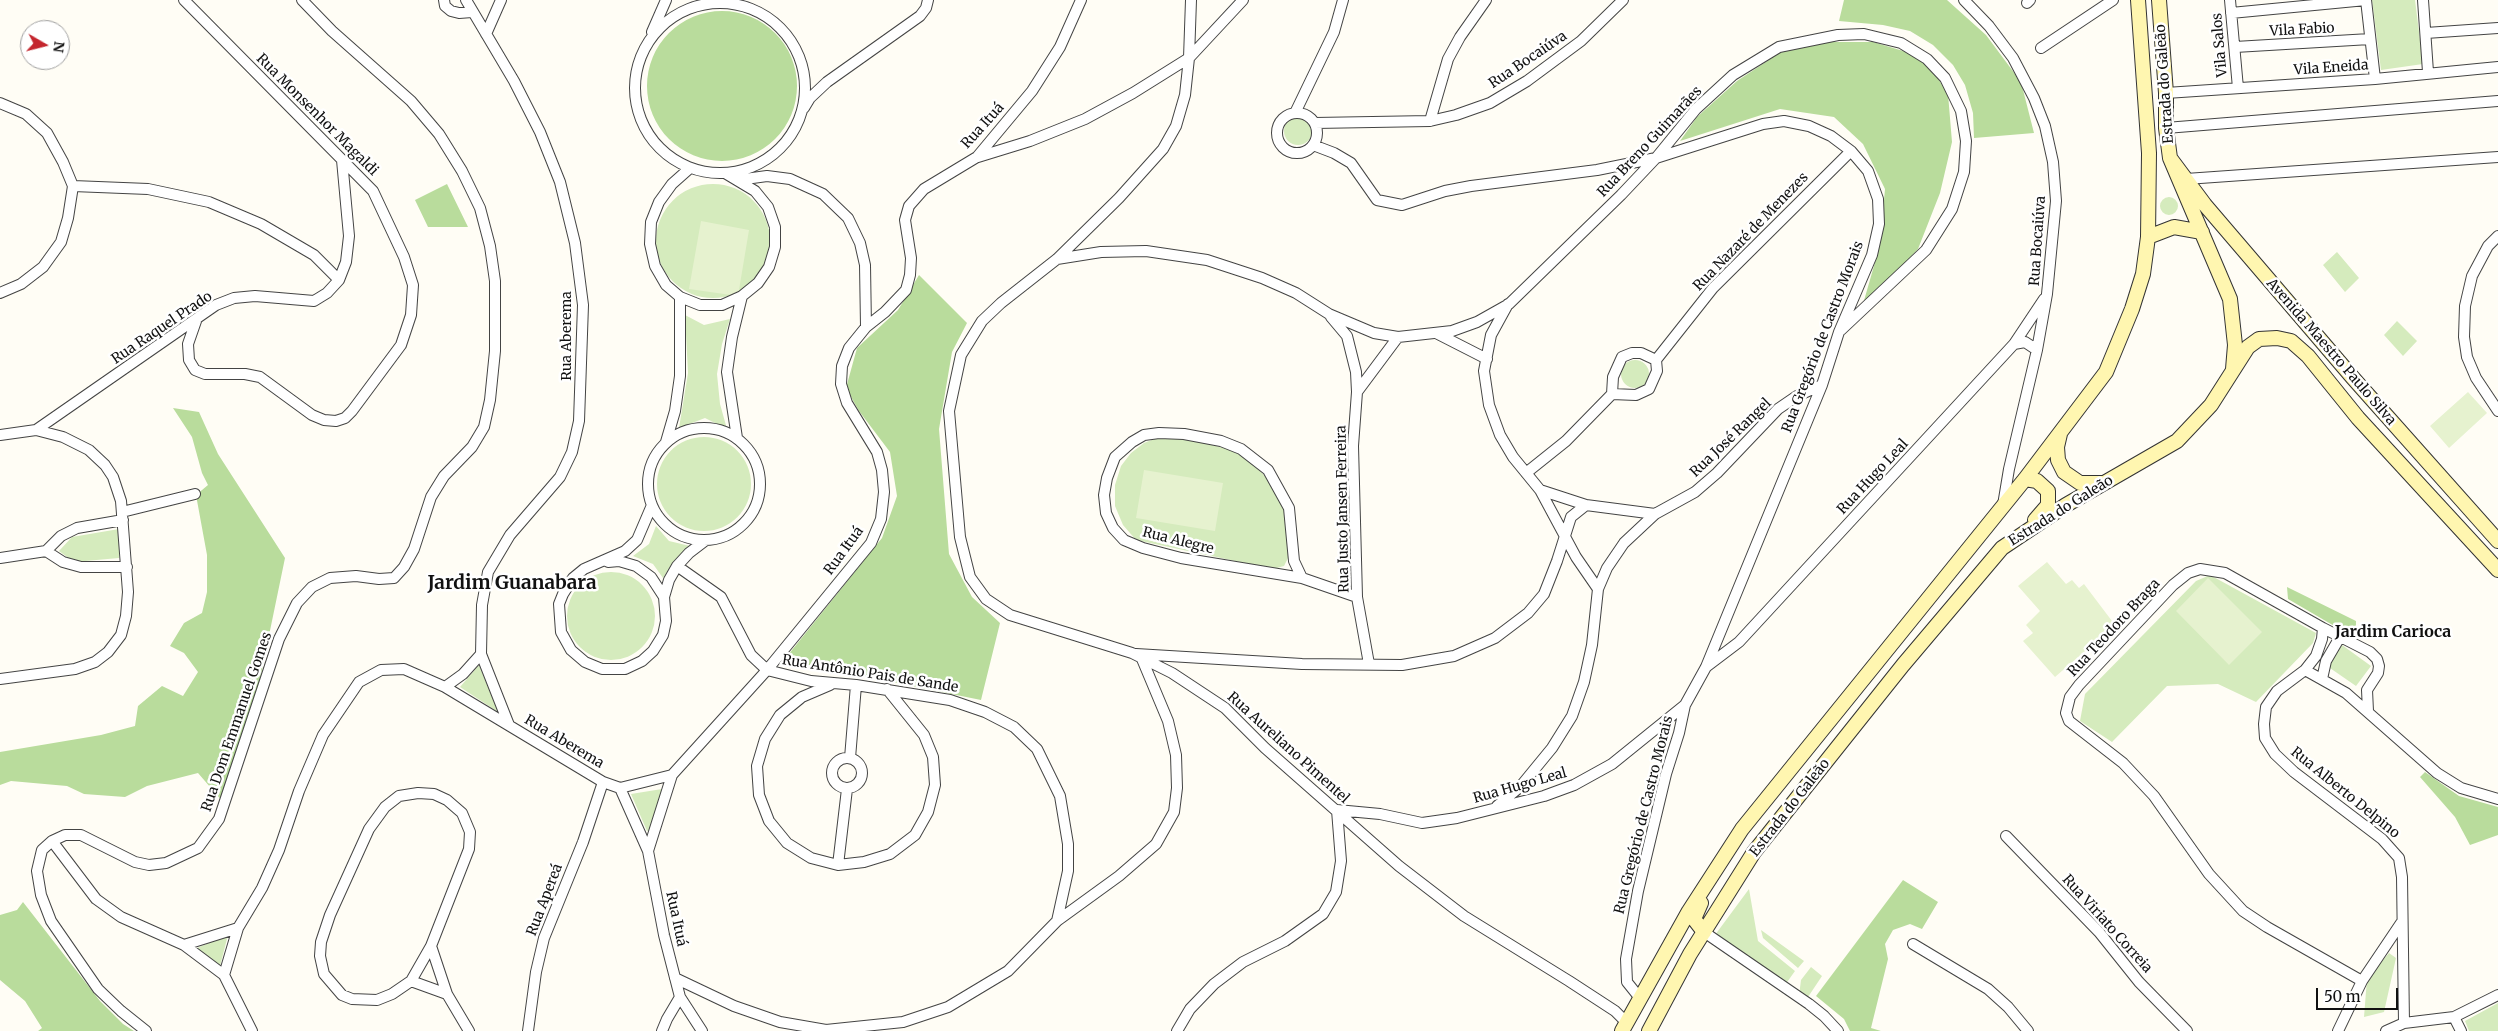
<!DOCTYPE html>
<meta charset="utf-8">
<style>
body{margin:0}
#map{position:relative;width:2498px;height:1031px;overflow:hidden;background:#fffdf5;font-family:Merriweather,serif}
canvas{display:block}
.north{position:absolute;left:20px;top:20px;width:50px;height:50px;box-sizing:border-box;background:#fff;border:1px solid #a0a0a0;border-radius:50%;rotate:98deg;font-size:14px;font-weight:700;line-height:20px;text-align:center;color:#111}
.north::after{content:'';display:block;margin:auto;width:18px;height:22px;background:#c4262e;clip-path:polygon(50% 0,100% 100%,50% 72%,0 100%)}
.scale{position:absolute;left:2316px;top:988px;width:82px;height:22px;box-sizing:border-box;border:2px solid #111;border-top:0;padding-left:6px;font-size:15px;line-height:18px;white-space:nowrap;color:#111;-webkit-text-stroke:4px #fff;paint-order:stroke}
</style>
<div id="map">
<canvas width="2498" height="1031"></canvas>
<div class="north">N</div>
<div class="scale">50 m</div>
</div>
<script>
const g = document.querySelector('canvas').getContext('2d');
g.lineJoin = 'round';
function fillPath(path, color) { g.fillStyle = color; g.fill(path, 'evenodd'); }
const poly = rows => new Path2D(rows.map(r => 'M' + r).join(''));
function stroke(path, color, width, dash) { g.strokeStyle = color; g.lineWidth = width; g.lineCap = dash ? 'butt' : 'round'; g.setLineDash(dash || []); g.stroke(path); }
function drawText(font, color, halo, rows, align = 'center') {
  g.font = font + ' Merriweather,serif'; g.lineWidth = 5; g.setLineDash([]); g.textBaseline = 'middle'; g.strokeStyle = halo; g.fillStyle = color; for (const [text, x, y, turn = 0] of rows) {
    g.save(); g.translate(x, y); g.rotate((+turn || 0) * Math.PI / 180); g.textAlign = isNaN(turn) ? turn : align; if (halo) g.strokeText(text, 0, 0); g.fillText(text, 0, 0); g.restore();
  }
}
const green = poly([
 [2372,0,2415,0,2423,64,2381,70],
 '1284 131a14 14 0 1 1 28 0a14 14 0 1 1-28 0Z',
 '656 241a57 57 0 1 1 114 0a57 57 0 1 1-114 0Z',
 '2160 206a9 9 0 1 1 18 0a9 9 0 1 1-18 0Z',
 [2337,252,2359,278,2345,292,2323,265],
 [685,315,704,325,730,319,722,344,717,374,720,404,727,429,705,418,679,428,688,373],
 [2397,321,2417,341,2403,356,2384,335],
 '1621 374a14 14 0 1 1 28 0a14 14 0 1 1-28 0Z',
 [1175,436,1224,448,1244,455,1271,482,1285,510,1289,556,1284,566,1273,569,1136,540,1123,525,1115,506,1115,485,1121,466,1131,453,1144,443,1159,437],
 '657 484a47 47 0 1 1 94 0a47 47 0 1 1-94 0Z',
 [656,526,669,541,690,546,673,562,663,578,653,564,633,556,649,544],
 [119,529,119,558,74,562,59,551,72,537],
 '567 616a44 44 0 1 1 88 0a44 44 0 1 1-88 0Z',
 [2210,575,2316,633,2313,643,2256,702,2218,684,2167,686,2112,742,2080,721,2085,694,2196,581],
 [2342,645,2371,666,2356,686,2327,666],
 [479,665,498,712,460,687],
 [662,789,652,830,647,831,631,794],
 [1749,889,1758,941,1795,971,1785,985,1715,935],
 [1761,930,1804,961,1798,968,1763,938],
 [228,935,220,966,197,948],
 [2389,953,2396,958,2384,1012,2364,1017,2367,979],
 [1811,967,1822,976,1806,1000,1799,996,1801,980],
 [2498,1003,2498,1031,2469,1031,2465,1021]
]);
const forest = poly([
 [1844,0,1947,0,1986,35,2021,82,2034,133,1974,138,1973,113,1965,85,1953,65,1933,45,1910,31,1883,25,1839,21],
 '647 86a75 75 0 1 1 150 0a75 75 0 1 1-150 0Z',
 [1827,42,1873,42,1910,53,1932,69,1948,94,1952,142,1940,193,1918,249,1861,311,1880,245,1885,189,1863,144,1834,117,1780,109,1680,141,1697,117,1737,81,1781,52],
 [447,184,468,227,428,227,415,200],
 [919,275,967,323,952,352,939,429,949,554,972,597,1000,623,981,700,784,660,882,538,897,496,890,452,859,411,846,388,857,348,898,310],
 [173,408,199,412,218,454,285,558,260,679,223,802,198,773,147,786,125,797,84,794,67,786,11,781,0,785,0,752,101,735,135,726,138,706,162,686,183,696,198,672,184,653,170,646,184,623,202,613,207,592,207,555,196,495,208,485,202,473,192,437],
 [2287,587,2356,621,2356,630,2348,634,2288,599],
 [2425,772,2459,796,2498,807,2498,835,2470,845,2455,817,2420,777],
 [1903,880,1938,902,1922,929,1910,924,1893,930,1885,944,1888,959,1871,1028,1881,1031,1850,1031,1844,1019,1816,996],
 [23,902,100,1001,123,1024,134,1031,38,1031,42,1028,25,1001,0,980,0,915,17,910]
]);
const pitch = poly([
 [701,221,749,230,738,296,689,289],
 [2468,392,2487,413,2449,448,2430,426],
 [1144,470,1223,483,1215,531,1136,518],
 [2047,562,2066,584,2072,580,2079,588,2084,584,2115,625,2055,677,2023,641,2033,633,2026,625,2040,611,2018,586],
 [2208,578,2262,632,2229,665,2176,611]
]);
const minor = poly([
 [184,0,373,191,404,257,413,285,411,315,401,345,352,411,345,418,336,421,324,420,312,415,260,377,245,374,205,374,195,370,189,360,188,344,196,321],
 [444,0,445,6,451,11,459,13,472,12],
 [466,0,514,81,540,132,560,182,575,243,583,305,579,421,572,452,560,477,510,535,488,572,482,605,481,654,509,725],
 [1191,0,1189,58,1185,95,1176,126,1163,149,1119,198,1057,259,1001,303,982,321,961,355,949,411,960,537,970,577,986,599,1010,615,1132,653,1172,673,1225,708,1265,748,1399,866,1464,916,1569,981,1615,1011,1626,1022],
 [1964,0,1989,26,2013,58,2034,98,2045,126,2053,162,2056,201,2047,294,2037,350,2009,469,2003,505],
 [2230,0,2238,88],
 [2366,0,2375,79],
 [2423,0,2428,72],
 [2027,3,2030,0],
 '635 88a85 85 0 1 1 170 0a85 85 0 1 1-170 0Z',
 [2231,13,2366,0],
 [652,32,666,0],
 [2426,33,2498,28],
 [486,34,501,0],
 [2235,47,2370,39],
 [2041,48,2113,0],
 [2166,93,2375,79,2498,67],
 [0,103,26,114,47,133,63,162,73,186,68,218,61,242,43,267,21,284,0,293],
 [804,108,810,98,827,82,920,16,926,8,928,0],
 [1295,113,1334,32,1343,0],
 '1277 133a20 20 0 1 1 40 0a20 20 0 1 1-40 0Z',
 [1430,121,1448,59,1460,37,1486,0],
 [1315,123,1430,121,1456,115,1490,103,1527,81,1581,41,1623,0],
 [2166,128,2498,101],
 [1313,145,1334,153,1351,163,1377,200,1402,205,1445,191,1471,186,1597,170,1656,158,1763,124,1784,121,1809,126,1831,136,1851,151,1868,171,1878,199,1879,224,1872,255,1839,332,1822,385,1706,667,1685,705,1679,733,1666,774,1638,891,1626,959,1627,982,1639,997],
 [978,157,1030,141,1085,119,1133,93,1189,58,1243,0],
 [690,168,672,184,659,202,651,222,650,244,655,266,666,285,680,297,700,305,722,305,742,296,758,283,769,267,775,247,775,227,768,207,755,191,725,173],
 [2186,179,2498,157],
 [738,180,767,176,790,179,823,194,848,218,860,243,865,265,866,327],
 [73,186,148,189,209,202,261,224,314,255,339,280],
 [2498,236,2488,246,2472,276,2465,306,2464,337,2467,357,2476,378,2498,411],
 [1057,259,1101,252,1146,251,1207,260,1262,278,1296,293,1329,314,1374,333,1398,337,1452,331,1477,322,1509,304,1621,195,1656,158,1696,109,1733,75,1779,47,1838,35,1864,34,1901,43,1927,59,1945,78,1961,111,1966,141,1964,172,1952,209,1926,250,1841,330],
 [1508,304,1491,335,1484,371,1489,405,1500,435,1513,457,1540,490,1586,505,1655,514,1695,492,1717,473,1778,409,1797,396,1822,385],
 [1331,317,1347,336,1356,372,1357,392],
 [1436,333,1487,359],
 [2014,344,2025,342,2037,350],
 [1612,394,1636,395,1649,389,1657,371,1656,360,1713,288,1851,151],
 '648 484a56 56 0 1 1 112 0a56 56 0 1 1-112 0Z',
 [36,430,216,305,234,298,255,296,314,301,327,293,339,280,346,262,349,236,342,160],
 [1159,433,1184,434,1221,441,1241,449,1268,470,1289,508,1294,561,1302,578,1181,558,1143,548,1124,540,1113,528,1106,513,1104,495,1107,478,1115,457,1132,442,1144,435,1159,433],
 [0,435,36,430,63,437,89,450,105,465,113,477,121,501,128,592,126,616,121,635,108,652,95,662,75,669,0,679],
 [737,438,727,372,732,337,742,296],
 [666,442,675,411,680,376,680,297],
 [1526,473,1566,441,1612,394,1613,377,1622,357,1632,353,1641,353,1656,360],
 [652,505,637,540,625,551,584,569,573,578,563,594,559,604,561,632,571,650,585,662,602,669,625,669,642,661,653,651,663,635,666,621,664,597,669,580,677,566,689,553,706,540],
 [122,512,195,494],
 [46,551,63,562,81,567,127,567],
 [0,558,46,551,61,536,77,528,123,520],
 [608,562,619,561,636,566,651,577,664,597],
 [677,566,721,597,751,655,767,670,811,681,856,685,950,700,985,712,1014,727,1037,749,1060,796,1068,844,1068,871,1057,921],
 [1302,578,1357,597],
 [1598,589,1607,568,1624,543,1655,514],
 [2323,628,2322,639,2316,656,2305,670,2277,691,2266,707,2264,724,2265,738,2275,754,2294,772,2382,839,2399,858,2402,877,2404,1023],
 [1136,654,1302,664,1402,665,1454,656,1495,638,1528,613,1544,594,1557,561,1571,517,1586,505],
 [1369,664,1357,597,1353,446,1357,392,1398,337],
 [1706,667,1739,642,2014,344,2044,299],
 [2305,670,2346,693,2437,773,2461,788,2498,799],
 [2322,679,2326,661,2340,637],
 [830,685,802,697,780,715,765,739,757,766,759,795,769,821,787,843,811,858,838,865,864,862,890,854,915,835,928,812,935,785,933,757,924,735,887,689],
 [445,687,463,674,481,654],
 '832 773a15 15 0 1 1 30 0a15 15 0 1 1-30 0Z',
 [850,758,856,685],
 [620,788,648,851],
 [418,793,434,794,447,800,462,813,470,832,469,849,431,946,411,981,392,994,377,1000,352,999,342,995,324,974,320,956,321,942,330,915,369,829,385,807,399,796,418,793],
 [1497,806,1520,787,1552,748,1572,716,1584,682,1592,645,1598,589,1576,557,1540,490],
 [2006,836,2099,932,2139,982,2187,1031],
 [52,841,96,899,121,917,184,945,224,975],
 [838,865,847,789],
 [1704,932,1809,1004,1824,1016,1838,1031],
 [1913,944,1988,989,2008,1007,2028,1031],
 [184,945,238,928],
 [431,946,447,994,469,1031],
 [675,978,734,1006,780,1022,826,1030,903,1022,948,1007,1008,971,1057,921,1119,876,1156,844,1174,812,1177,788,1176,755,1168,721,1142,659],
 [411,981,447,994],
 [2362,981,2267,927,2243,911,2209,874,2154,796,2123,763,2069,721,2066,713,2070,697,2079,685,2173,585,2188,573,2200,569,2225,573,2323,628,2370,652,2377,659,2379,666,2378,673,2367,690,2368,711],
 [2454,1017,2461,1031],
 [146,1031,121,1011,98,989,51,921,41,895,37,871,42,850,52,841,65,835,81,835,135,862,149,865,166,863,198,848,219,819,279,639,297,603,312,587,330,578,356,576,379,579,394,578,404,567,414,549,431,497,444,476,472,447,484,427,490,400,495,351,495,281,490,246,480,208,462,171,439,134,411,101,332,31,302,0],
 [252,1031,224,975,238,928,262,888,279,850,299,791,323,735,359,682,381,670,404,669,445,687,603,782,620,788,672,775],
 [528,1031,536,972,544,938,583,842,603,782],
 [662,1031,667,1019,680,997],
 [702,1031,680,997,664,935,648,851,672,775,767,670,871,543,881,519,884,492,882,470,877,452,847,403,841,384,842,366,849,348,866,327,885,312,906,290,910,275,911,258,905,220,909,206,924,189,977,157,1032,91,1060,47,1081,0],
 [1177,1031,1190,1009,1214,984,1243,962,1285,941,1323,914,1336,892,1341,861,1337,810,1380,814,1422,823,1457,818,1544,796,1574,785,1612,764,1685,705],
 [2338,1031,2362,981,2401,923],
 [2386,1031,2404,1023,2454,1017,2498,995]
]);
const secondary = poly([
 [2159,0,2166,93,2166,128,2170,158,2230,299,2235,345,2233,369],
 [2170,158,2205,205,2353,378,2498,541],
 [2148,237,2174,227,2202,232],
 [2060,434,2057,447,2058,460,2064,472,2080,483,2102,483],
 [2025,479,2037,481,2048,491,2048,505,2035,520],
 [1701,903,1694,919,1704,932],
 [1622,1031,1689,911,1742,829,2025,479,2106,372,2132,309,2143,274,2148,237,2149,153,2138,0],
 [1649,1031,1690,954,1754,852,1903,665,2002,548,2066,505,2177,441,2211,405,2248,347,2259,339,2277,338,2291,341,2308,356,2358,418,2498,570]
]);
const streetNames = [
 ["Vila Fabio",2302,30,-3],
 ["Vila Salos",2220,45,-95],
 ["Rua Bocaiúva",1528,60,-34],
 ["Vila Eneida",2331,68,-4],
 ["Estrada do Galeão",2165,84,-94],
 ["Rua Monsenhor Magaldi",317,115,45],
 ["Rua Ituá",983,126,-48],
 ["Rua Breno Guimarães",1650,142,-47],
 ["Rua Nazaré de Menezes",1751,232,-46],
 ["Rua Bocaiúva",2038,241,-86],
 ["Rua Raquel Prado",162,328,-34],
 ["Rua Aberema",567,336,-90],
 ["Rua Gregório de Castro Morais",1823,337,-69],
 ["Avenida Maestro Paulo Silva",2331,352,49],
 ["Rua José Rangel",1731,438,-44],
 ["Rua Hugo Leal",1873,477,-47],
 ["Rua Justo Jansen Ferreira",1343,509,-91],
 ["Estrada do Galeão",2061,511,-32],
 ["Rua Alegre",1178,541,14],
 ["Rua Ituá",844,551,-54],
 ["Rua Teodoro Braga",2114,628,-47],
 ["Rua Antônio Pais de Sande",870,674,9],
 ["Rua Dom Emmanuel Gomes",237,722,-71],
 ["Rua Aberema",564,742,31],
 ["Rua Aureliano Pimentel",1288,748,42],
 ["Rua Hugo Leal",1520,786,-16],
 ["Rua Alberto Delpino",2345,793,39],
 ["Estrada do Galeão",1790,808,-52],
 ["Rua Gregório de Castro Morais",1644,815,-76],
 ["Rua Apereá",545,900,-69],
 ["Rua Ituá",676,919,78],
 ["Rua Viriato Correia",2107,924,48]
];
const quarterNames = [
 ["Jardim Carioca",2393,632]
];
const districtNames = [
 ["Jardim Guanabara",512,584]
];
fillPath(green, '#d5ebbd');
fillPath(forest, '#b9dc9c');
fillPath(pitch, '#e6f2cf');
stroke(minor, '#444', 12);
stroke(secondary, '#333', 16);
stroke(minor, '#fff', 10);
stroke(secondary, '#fff6b0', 14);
drawText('14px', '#111', '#fff', streetNames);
drawText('bold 16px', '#111', '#fff', quarterNames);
drawText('bold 19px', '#111', '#fff', districtNames);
</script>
